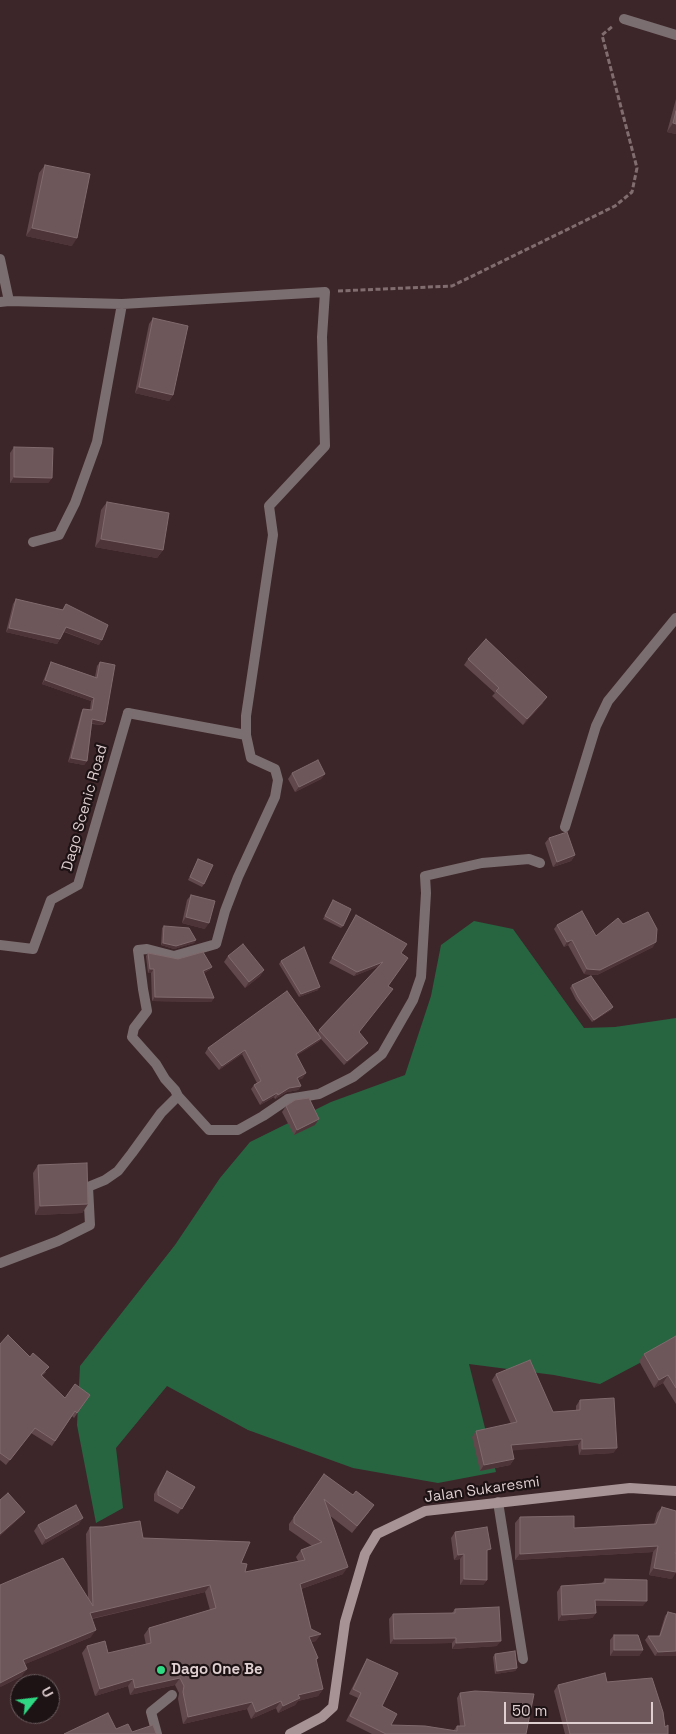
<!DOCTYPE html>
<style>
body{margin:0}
#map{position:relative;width:676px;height:1734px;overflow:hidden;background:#3d262a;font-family:"Space Grotesk",sans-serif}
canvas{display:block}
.north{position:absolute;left:10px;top:1674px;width:50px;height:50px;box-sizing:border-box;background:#1d1214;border:1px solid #6b5e60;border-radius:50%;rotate:61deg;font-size:14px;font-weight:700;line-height:20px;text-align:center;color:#dfcfd1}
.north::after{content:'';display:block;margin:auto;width:18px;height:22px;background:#2fd883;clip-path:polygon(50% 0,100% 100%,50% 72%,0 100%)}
.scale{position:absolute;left:504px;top:1702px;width:149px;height:22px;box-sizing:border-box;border:2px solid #dfcfd1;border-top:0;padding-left:6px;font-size:15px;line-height:18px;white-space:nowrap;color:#dfcfd1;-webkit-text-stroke:4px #1d1214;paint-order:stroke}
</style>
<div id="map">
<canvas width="676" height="1734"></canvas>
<div class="north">U</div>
<div class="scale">50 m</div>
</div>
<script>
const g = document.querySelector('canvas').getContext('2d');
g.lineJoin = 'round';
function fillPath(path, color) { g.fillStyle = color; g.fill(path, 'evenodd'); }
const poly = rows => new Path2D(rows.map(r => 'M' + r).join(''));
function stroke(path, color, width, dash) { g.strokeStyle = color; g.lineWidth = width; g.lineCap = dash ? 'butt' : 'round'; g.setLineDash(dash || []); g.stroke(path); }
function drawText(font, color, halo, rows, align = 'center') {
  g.font = font + ' "Space Grotesk",sans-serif'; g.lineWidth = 4.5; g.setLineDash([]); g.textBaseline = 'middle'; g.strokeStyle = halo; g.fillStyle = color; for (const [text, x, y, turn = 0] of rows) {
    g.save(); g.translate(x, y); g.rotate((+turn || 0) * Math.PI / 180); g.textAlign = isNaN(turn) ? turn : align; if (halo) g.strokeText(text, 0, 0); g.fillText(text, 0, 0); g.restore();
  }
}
const green = poly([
 [474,921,513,929,584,1028,615,1027,676,1018,676,1350,653,1356,600,1384,554,1375,469,1364,496,1472,438,1483,353,1468,248,1430,167,1386,116,1448,123,1508,96,1523,77,1425,80,1366,175,1245,220,1178,250,1142,331,1102,405,1075,431,996,441,945]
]);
const path = poly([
 [338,291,452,286,615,206,632,192,637,168,602,35,613,26]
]);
const service = poly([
 [157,1734,151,1712,172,1695]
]);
const minor = poly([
 [624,19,676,35],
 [0,259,9,301,0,302],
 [9,301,122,304,325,292,322,337,325,446,269,506,273,535,246,716,246,735,251,758,275,769,278,780,275,797,238,877,225,911,216,944,174,956,147,949,138,950,143,989,147,1011,134,1028,132,1037,156,1064,165,1079,175,1090,178,1096,161,1113,132,1153,118,1171,105,1180,88,1187],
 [33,542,59,535,75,503,97,442,122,304],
 [128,713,246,735],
 [565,827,596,726,608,701,676,618],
 [178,1096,209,1130,238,1130,263,1116,288,1099,319,1094,353,1077,382,1054,413,1000,421,977,426,893,425,876,482,863,529,859,540,863],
 [498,1502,523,1659]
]);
const tertiary = poly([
 [0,945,33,949,51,900,78,885,128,713],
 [0,1263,58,1241,90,1225,88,1187]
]);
const secondary = poly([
 [290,1734,322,1717,333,1707,345,1622,365,1554,377,1534,425,1511,630,1488,676,1491]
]);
const wall = poly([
 [676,99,676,134,667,132],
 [45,165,72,246,26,236,39,173],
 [153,318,173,395,169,401,135,393,149,324],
 [14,447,52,478,48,483,10,483,10,453],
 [107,502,163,550,157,558,95,547,101,510],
 [16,599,62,610,66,604,99,645,64,632,57,644,6,632,13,604],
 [468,659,543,703,523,725,492,696,495,693,464,665],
 [51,662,95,677,97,666,100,662,105,722,102,725,92,724,87,761,84,765,68,762,81,713,83,709,90,710,91,701,42,684,49,666],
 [292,773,325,774,321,779,295,792,288,779],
 [549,838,575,855,571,861,553,867,545,843],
 [198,859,204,884,202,887,188,880],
 [191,895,205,929,182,923,187,900],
 [333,900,343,926,341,928,323,919],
 [356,915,401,953,388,986,359,1032,365,1047,344,1065,321,1039,318,1042,297,1055,303,1078,298,1080,301,1086,298,1090,287,1092,275,1099,274,1097,260,1105,251,1089,254,1085,257,1083,242,1054,219,1070,205,1053,208,1048,317,1033,379,966,354,976,329,963],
 [623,924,653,947,597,975,584,974,568,945,564,947,554,929,557,925,596,936],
 [164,926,196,940,194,943,174,949,161,945,162,928],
 [148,953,212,967,209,970,204,973,214,998,211,1002,152,1001,151,973,148,973,146,956],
 [228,956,264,970,260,976,245,988,224,962],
 [281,961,318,990,299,997,279,964],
 [572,985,613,1007,611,1010,592,1022,576,1000,570,988],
 [286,1106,315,1125,294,1135,282,1112],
 [38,1165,88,1204,82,1213,35,1215,33,1173],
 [676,1336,676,1404,663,1383,654,1388,639,1361,644,1354],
 [0,1344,30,1357,46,1372,42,1376,65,1398,90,1395,74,1418,72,1416,52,1446,31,1433,6,1465,0,1460],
 [496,1374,553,1412,576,1410,576,1406,580,1400,617,1448,613,1453,579,1455,578,1445,512,1450,514,1459,510,1465,480,1471,472,1437,476,1431,511,1424,492,1380],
 [167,1471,195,1487,178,1514,154,1501,154,1494],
 [324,1474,369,1512,352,1533,329,1515,343,1574,301,1589,311,1629,316,1641,311,1642,318,1658,316,1661,323,1689,318,1696,298,1701,295,1705,278,1713,276,1708,251,1719,247,1709,183,1724,178,1699,179,1693,175,1685,130,1695,128,1686,95,1696,82,1653,87,1646,108,1653,146,1645,144,1635,149,1628,210,1610,205,1592,92,1619,91,1637,25,1664,22,1676,0,1687,88,1598,86,1534,90,1527,143,1538,241,1563,245,1572,298,1561,296,1557,301,1550,312,1546,289,1530,289,1524],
 [662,1507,675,1553,672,1579,649,1575,653,1552,515,1560,515,1523,520,1517,574,1528,654,1524,657,1513],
 [79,1524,42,1545,34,1531,38,1525],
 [455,1532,487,1555,487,1580,483,1585,460,1585,460,1559,454,1560,451,1538],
 [605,1579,643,1606,595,1606,596,1613,592,1618,558,1621,557,1592,561,1586,602,1583],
 [455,1609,497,1646,452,1649,452,1643,390,1644,389,1619,393,1614,452,1613],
 [668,1612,676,1656,655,1656,645,1640,648,1636,659,1636,665,1616],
 [614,1635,643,1650,639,1656,610,1656,610,1640],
 [495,1654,517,1668,515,1671,495,1674,493,1657],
 [367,1659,382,1706,391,1725,453,1731,457,1726,460,1726,457,1698,460,1693,526,1734,372,1734,346,1721,358,1698,349,1694,364,1664],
 [607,1682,665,1727,668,1734,565,1734,554,1691,558,1685]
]);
const shadedWall = poly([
 [673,123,676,124,676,134,667,132],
 [32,228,77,238,72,246,26,236],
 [139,387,173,395,169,401,135,393],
 [14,477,52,478,48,483,10,483],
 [101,539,163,550,157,558,95,547],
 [66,627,102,640,99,645,63,631],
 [9,628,60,639,57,644,6,632],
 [45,680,94,698,91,701,42,684],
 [547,697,543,703,523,725,527,719],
 [92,719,105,722,102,725,90,723],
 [71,758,87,761,84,765,68,762],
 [325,774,321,779,295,792,299,787],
 [575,855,571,861,553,867,557,862],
 [186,917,209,923,205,929,182,923],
 [196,940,194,943,174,949,161,945,163,943],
 [572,940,568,945,564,947,567,942],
 [656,942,653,947,597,975,584,974,587,969],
 [383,962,380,966,354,976,357,972],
 [212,967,209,970,201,975,203,971],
 [150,969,154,969,151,973,148,973],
 [264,970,260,976,245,988,249,982],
 [320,987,318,990,299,997,301,994],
 [155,997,214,998,211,1002,152,1001],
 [613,1007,611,1010,592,1022,594,1020],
 [321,1038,318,1042,293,1058,296,1054],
 [368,1043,365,1047,344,1065,347,1061],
 [245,1050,242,1054,219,1070,222,1066],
 [306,1073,303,1078,294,1082,297,1078],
 [301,1086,298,1090,287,1092,275,1099,278,1095,289,1088],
 [277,1093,274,1097,260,1105,263,1101],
 [319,1119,315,1125,294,1135,297,1130],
 [88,1204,82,1213,35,1215,40,1206],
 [668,1375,663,1383,654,1388,659,1380],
 [582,1439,578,1445,507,1451,511,1445],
 [617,1448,613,1453,579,1455,582,1449],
 [514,1459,510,1465,480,1471,484,1465],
 [25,1512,21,1517,0,1536,0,1534],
 [83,1518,79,1524,42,1545,46,1539],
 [658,1546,653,1552,515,1560,520,1554],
 [464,1554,460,1559,454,1560,458,1555],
 [348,1567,343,1574,295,1591,300,1584],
 [654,1568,676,1572,676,1573,672,1579,649,1575],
 [464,1579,487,1580,483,1585,460,1585],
 [210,1585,205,1592,85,1620,90,1613],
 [595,1600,647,1601,643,1606,591,1606],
 [596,1613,592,1618,558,1621,562,1615],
 [96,1630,91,1637,18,1667,23,1660],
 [321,1634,316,1641,304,1644,309,1637],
 [456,1638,452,1643,390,1644,394,1639],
 [501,1641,497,1646,452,1649,456,1643],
 [614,1650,643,1650,639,1656,610,1656],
 [676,1651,676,1656,655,1656,658,1652],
 [517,1668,515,1671,495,1674,497,1671],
 [27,1669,22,1676,0,1687,0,1683],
 [180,1678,175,1685,130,1695,135,1688],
 [133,1679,128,1686,95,1696,100,1689],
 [323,1689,318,1696,298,1701,295,1705,278,1713,283,1706,298,1695],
 [281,1701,276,1708,251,1719,256,1712],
 [252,1702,247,1709,183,1724,188,1717]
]);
const building = poly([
 [676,111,676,124,673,123,676,111],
 [45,165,90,174,77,238,32,228,45,165],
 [153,318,188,326,173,395,139,387,153,318],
 [14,447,53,448,52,478,14,477,14,447],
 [107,502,169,513,163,550,101,539,107,502],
 [16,599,63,610,66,604,108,625,102,640,66,627,60,639,9,628,16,599],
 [486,639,547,697,527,719,496,691,499,688,468,659,486,639],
 [51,662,97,678,100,662,115,665,105,722,92,719,87,761,71,758,83,709,92,710,94,698,45,680,51,662],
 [318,760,325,774,299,787,292,773,318,760],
 [567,832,575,855,557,862,549,838,567,832],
 [198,859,213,865,204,884,190,877,198,859],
 [191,895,215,901,209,923,186,917,191,895],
 [333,900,351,909,343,926,325,916,333,900],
 [582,911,596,936,618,918,623,924,648,912,657,929,656,942,600,970,587,969,572,940,567,942,557,925,582,911],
 [356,915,407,944,401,953,408,958,388,986,393,989,359,1032,368,1043,347,1061,319,1030,383,962,357,972,332,958,356,915],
 [164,926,189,928,196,940,176,946,163,943,164,926],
 [243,944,264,970,249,982,228,956,243,944],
 [304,947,320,987,301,994,281,961,304,947],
 [203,952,212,967,203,971,214,998,155,997,154,969,150,969,148,953,178,959,203,952],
 [591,976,613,1007,594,1020,578,997,572,985,591,976],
 [287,991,321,1038,296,1054,306,1073,297,1078,301,1086,289,1088,278,1095,277,1093,263,1101,254,1085,261,1081,245,1050,222,1066,208,1048,287,991],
 [309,1098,319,1119,297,1130,286,1106,295,1100,309,1098],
 [87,1163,88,1204,40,1206,38,1165,87,1163],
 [8,1335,30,1357,33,1353,49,1367,41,1375,65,1398,75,1384,90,1395,77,1413,75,1411,55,1441,35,1428,10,1460,0,1453,0,1344,8,1335],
 [676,1336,676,1388,668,1375,659,1380,644,1354,676,1336],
 [530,1360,553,1412,580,1410,580,1400,614,1398,617,1448,582,1449,582,1439,511,1445,514,1459,484,1465,476,1431,517,1422,496,1374,530,1360],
 [167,1471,195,1487,182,1509,158,1495,158,1489,167,1471],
 [324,1474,353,1495,356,1491,374,1505,357,1526,324,1499,348,1567,300,1584,311,1629,321,1634,309,1637,318,1658,316,1659,323,1689,298,1695,300,1698,283,1706,281,1701,256,1712,252,1702,188,1717,183,1692,184,1686,180,1678,135,1688,133,1679,100,1689,87,1646,105,1641,108,1653,151,1643,149,1628,216,1608,210,1585,90,1613,96,1630,23,1660,27,1669,0,1683,0,1585,63,1558,93,1606,90,1527,103,1527,140,1521,143,1538,250,1542,241,1563,247,1564,245,1572,305,1560,301,1550,322,1542,294,1523,294,1517,324,1474],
 [8,1493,25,1512,0,1534,0,1500,8,1493],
 [76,1505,83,1518,46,1539,38,1525,76,1505],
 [662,1507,676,1511,676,1551,675,1553,676,1553,676,1572,654,1568,658,1546,520,1554,520,1517,574,1516,574,1528,656,1524,662,1507],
 [487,1527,491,1549,487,1550,487,1580,464,1579,464,1554,458,1555,455,1532,487,1527],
 [605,1579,647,1580,647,1601,595,1600,596,1613,562,1615,561,1586,605,1583,605,1579],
 [499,1607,501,1641,456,1643,456,1638,394,1639,393,1614,455,1613,455,1609,499,1607],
 [668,1612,676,1614,676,1651,658,1652,648,1636,660,1636,668,1612],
 [614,1635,638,1635,643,1650,614,1650,614,1635],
 [515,1651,517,1668,497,1671,495,1654,515,1651],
 [367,1659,398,1673,382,1706,397,1714,391,1725,425,1726,457,1731,457,1726,465,1726,460,1693,475,1691,534,1694,526,1734,386,1734,350,1716,361,1693,353,1689,367,1659],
 [605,1673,607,1682,652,1678,663,1712,665,1727,668,1725,668,1734,570,1734,558,1685,605,1673],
 [108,1713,116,1729,128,1724,132,1732,153,1725,156,1733,157,1734,64,1734,108,1713]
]);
const markers = [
 [161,1670,5,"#2fd883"]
];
const streetNames = [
 ["Dago Scenic Road",85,808,-74],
 ["Jalan Sukaresmi",482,1490,-8]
];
const poiNames = [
 ["Dago One Be",171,1670]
];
fillPath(green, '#276541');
stroke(path, '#816d70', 3, [5, 2.5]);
stroke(service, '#7b6e70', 10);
stroke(minor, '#7b6e70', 10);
stroke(tertiary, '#7b6e70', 10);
stroke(secondary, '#a79395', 10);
fillPath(wall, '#61484c');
fillPath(shadedWall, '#4d3438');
fillPath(building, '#6e575a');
stroke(building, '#806a6d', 1);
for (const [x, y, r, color] of markers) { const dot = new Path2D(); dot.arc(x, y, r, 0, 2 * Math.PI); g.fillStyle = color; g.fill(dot); stroke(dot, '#1d1214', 2); }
drawText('15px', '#dfcfd1', '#1d1214', streetNames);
drawText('bold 15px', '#dfcfd1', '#1d1214', poiNames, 'left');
</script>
